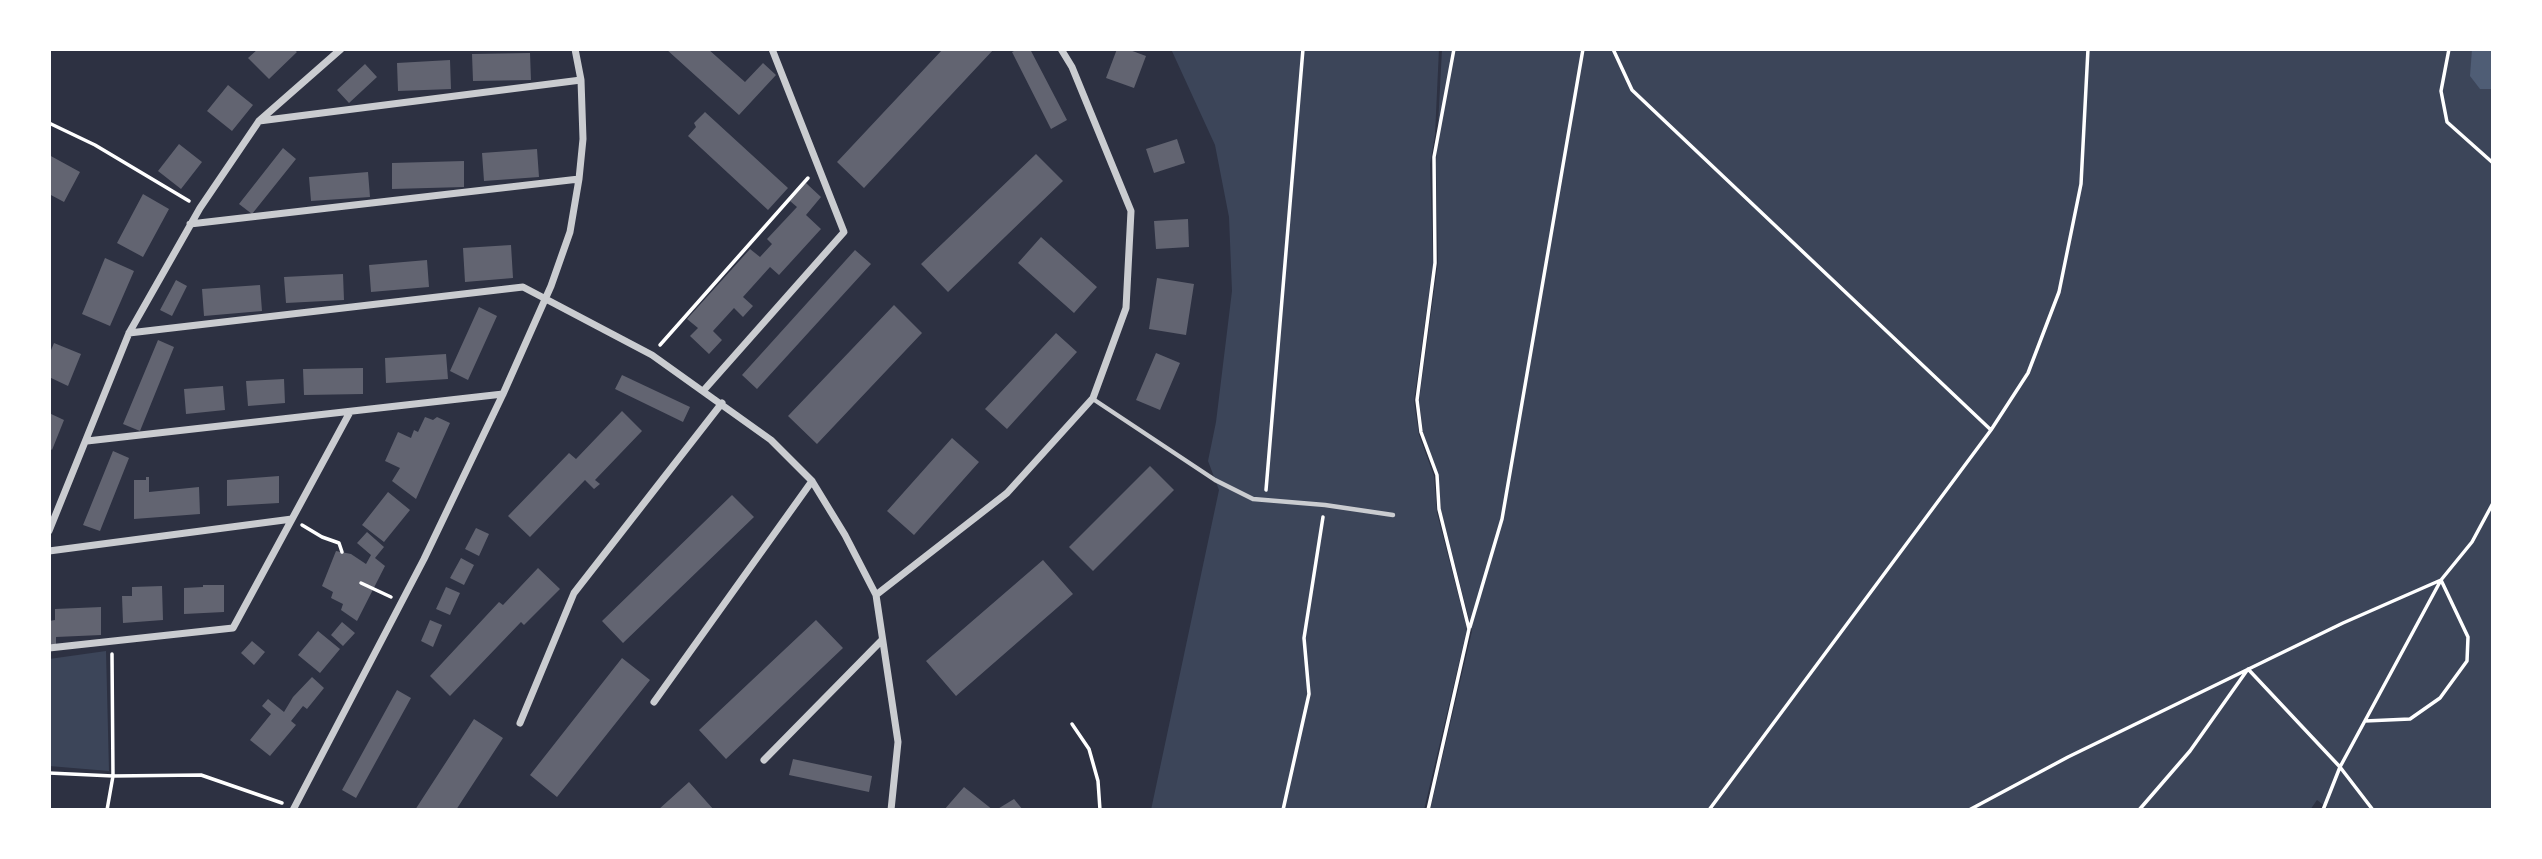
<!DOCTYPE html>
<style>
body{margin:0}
#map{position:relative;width:2542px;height:859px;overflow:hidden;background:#2d3142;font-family:"Work Sans",sans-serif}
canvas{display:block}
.frame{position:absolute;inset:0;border:51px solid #fff;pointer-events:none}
</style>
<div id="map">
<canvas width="2542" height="859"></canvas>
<div class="frame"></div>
</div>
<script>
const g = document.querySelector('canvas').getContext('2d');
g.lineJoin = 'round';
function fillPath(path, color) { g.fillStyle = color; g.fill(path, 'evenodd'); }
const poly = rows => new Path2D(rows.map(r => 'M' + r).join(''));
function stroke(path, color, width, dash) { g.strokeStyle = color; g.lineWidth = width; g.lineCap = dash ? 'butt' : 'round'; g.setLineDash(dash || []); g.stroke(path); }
const green = poly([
 [1171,49,1439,49,1435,135,1430,164,1433,264,1414,401,1419,435,1434,476,1437,513,1467,629,1424,810,1151,810,1219,490,1208,461,1216,422,1232,291,1229,217,1215,145],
 [1442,49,2493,49,2493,810,2330,810,2317,800,2310,810,1430,810,1472,631,1441,510,1438,475,1423,432,1419,401,1438,262,1436,164],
 [106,651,109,771,49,766,49,659]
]);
const water = poly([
 [2472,49,2493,49,2493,89,2480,89,2470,76]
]);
const building = poly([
 [258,49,293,49,297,52,269,79,248,58],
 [666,49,708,49,745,82,763,63,776,75,739,115],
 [943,49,994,49,864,188,837,162],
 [1018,49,1030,49,1067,120,1051,129,1012,52],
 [1117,49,1127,49,1146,56,1134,88,1106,78],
 [530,53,531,80,473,81,472,54],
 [450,60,451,89,398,91,397,63],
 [365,64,377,77,349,103,337,90],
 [228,85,253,105,232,131,207,111],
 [705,112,788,188,768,210,688,136,696,127,694,123],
 [1177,139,1185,163,1154,173,1146,149],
 [179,144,202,162,181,189,158,171],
 [283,148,296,159,252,214,239,204],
 [537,149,539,177,484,181,482,153],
 [1036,154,1063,181,948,292,921,264],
 [49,155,80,172,64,202,49,194],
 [464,161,464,187,392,189,392,163],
 [368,172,370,197,311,201,309,177],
 [806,183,821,197,806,215,821,229,779,275,770,267,743,297,753,306,743,317,734,308,713,331,722,340,709,354,690,336,698,328,687,319,750,249,760,257,772,244,767,239,797,207,790,201],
 [143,194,169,209,143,257,117,243],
 [1188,219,1189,247,1156,249,1154,221],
 [1041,237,1097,287,1074,313,1018,263],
 [511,245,513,278,465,282,463,248],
 [855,250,871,264,757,389,742,375],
 [105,258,134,271,110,326,82,314],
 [427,260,429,287,371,292,369,265],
 [343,274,344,300,286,303,284,277],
 [1157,278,1194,284,1186,335,1149,329],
 [176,280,187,286,172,316,160,310],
 [260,285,262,311,204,316,202,289],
 [894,305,922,333,817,444,788,416],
 [479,307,497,316,468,380,450,371],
 [1056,333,1077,352,1007,429,985,409],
 [158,340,174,347,140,431,123,424],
 [54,343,81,354,68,386,49,377,49,355],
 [1156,353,1180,363,1160,410,1136,400],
 [446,354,448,379,386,383,385,358],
 [363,368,363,394,304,395,303,369],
 [622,375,690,407,683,422,615,389],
 [284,379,285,403,248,406,246,381],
 [223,386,225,410,186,414,184,389],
 [622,411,642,431,595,480,600,484,594,489,585,480,530,537,508,516,569,453,576,459],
 [49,413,64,420,52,450,49,448],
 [425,417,433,420,437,417,450,423,416,499,392,481,400,468,385,461,398,432,411,438,414,430,418,432],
 [952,438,979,462,914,535,887,511],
 [113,451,129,458,100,531,83,525],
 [1150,466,1174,490,1093,571,1069,547],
 [279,476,279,503,227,506,227,480],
 [146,477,149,477,149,492,199,487,200,514,134,519,134,480,146,480],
 [388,492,410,510,384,542,362,525],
 [732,495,754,517,623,643,602,621],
 [476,528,489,534,479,556,465,549],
 [367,532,384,547,375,558,385,566,357,621,341,610,343,604,331,598,333,592,322,586,336,551,351,554,366,564,371,555,357,543],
 [461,558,474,565,464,585,450,578],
 [1043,560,1073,594,956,696,926,661],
 [538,568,560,589,524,625,521,622,450,696,430,676,499,602,503,605],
 [203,585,224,585,224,612,184,614,184,588,203,587],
 [162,586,163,620,123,623,122,596,132,596,132,587],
 [446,587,460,593,450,615,436,609],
 [101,607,101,635,56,637,56,644,49,645,49,621,55,620,55,609],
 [430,620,442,625,433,647,421,641],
 [816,620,843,648,726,759,699,730],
 [342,622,355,633,343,646,331,635],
 [318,631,340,649,320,673,298,655],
 [252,641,265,652,254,665,241,653],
 [622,658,650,680,557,797,530,775],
 [312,677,324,688,307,709,303,706,291,721,296,725,270,756,250,740,271,714,262,706,268,699,284,712,293,697],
 [397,690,411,698,356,798,342,790],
 [474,719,503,738,456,810,415,810],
 [793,759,872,776,869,792,789,775],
 [689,782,714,810,658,810],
 [964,787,993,810,944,810],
 [1014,799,1023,810,996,810]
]);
const path = poly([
 [1613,49,1632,90,1991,430],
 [2449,49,2441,91,2447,122,2493,163],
 [49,123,95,145,189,201],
 [660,345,808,178],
 [1266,490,1303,49],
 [302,525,322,537,339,543,342,552],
 [361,583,391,597],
 [1470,627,1502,519,1583,49],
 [2365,721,2410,719,2440,698,2467,661,2468,637,2441,580],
 [1072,724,1089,749,1098,781,1100,810],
 [49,773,113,776,201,775,282,803],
 [107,810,113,776,112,654],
 [1283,810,1309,694,1304,638,1323,517],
 [1428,810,1469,629,1439,509,1437,475,1421,432,1417,400,1435,263,1434,157,1454,49],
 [1709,810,1991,430,2028,373,2059,292,2081,184,2088,49],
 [1969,810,2068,757,2343,623,2441,580],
 [2139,810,2190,751,2248,669,2340,767,2373,810],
 [2323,810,2340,767,2441,580,2472,542,2493,503]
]);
const service = poly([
 [1093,399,1215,480,1253,499,1325,505,1393,515]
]);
const minor = poly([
 [259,121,581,80],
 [190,224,579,179],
 [129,333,523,287,652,355,771,440,812,481,845,535,876,595,898,742,891,810],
 [704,390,844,232,772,49],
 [87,441,503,394],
 [49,531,129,333,200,208,259,121,341,49],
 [49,551,292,519],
 [876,595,1007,493,1093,398,1126,308,1131,211,1072,67,1061,49],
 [49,648,233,628,350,412],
 [654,702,812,481],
 [520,723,574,593,722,403],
 [764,760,882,640],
 [293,810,424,559,503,394,551,286,570,232,579,179,583,139,581,80,575,49]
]);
fillPath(green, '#3c4559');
fillPath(water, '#4f5d75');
fillPath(building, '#626471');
stroke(path, '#fff', 3.5);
stroke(service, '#caccd0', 4.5);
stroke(minor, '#caccd0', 7);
</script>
